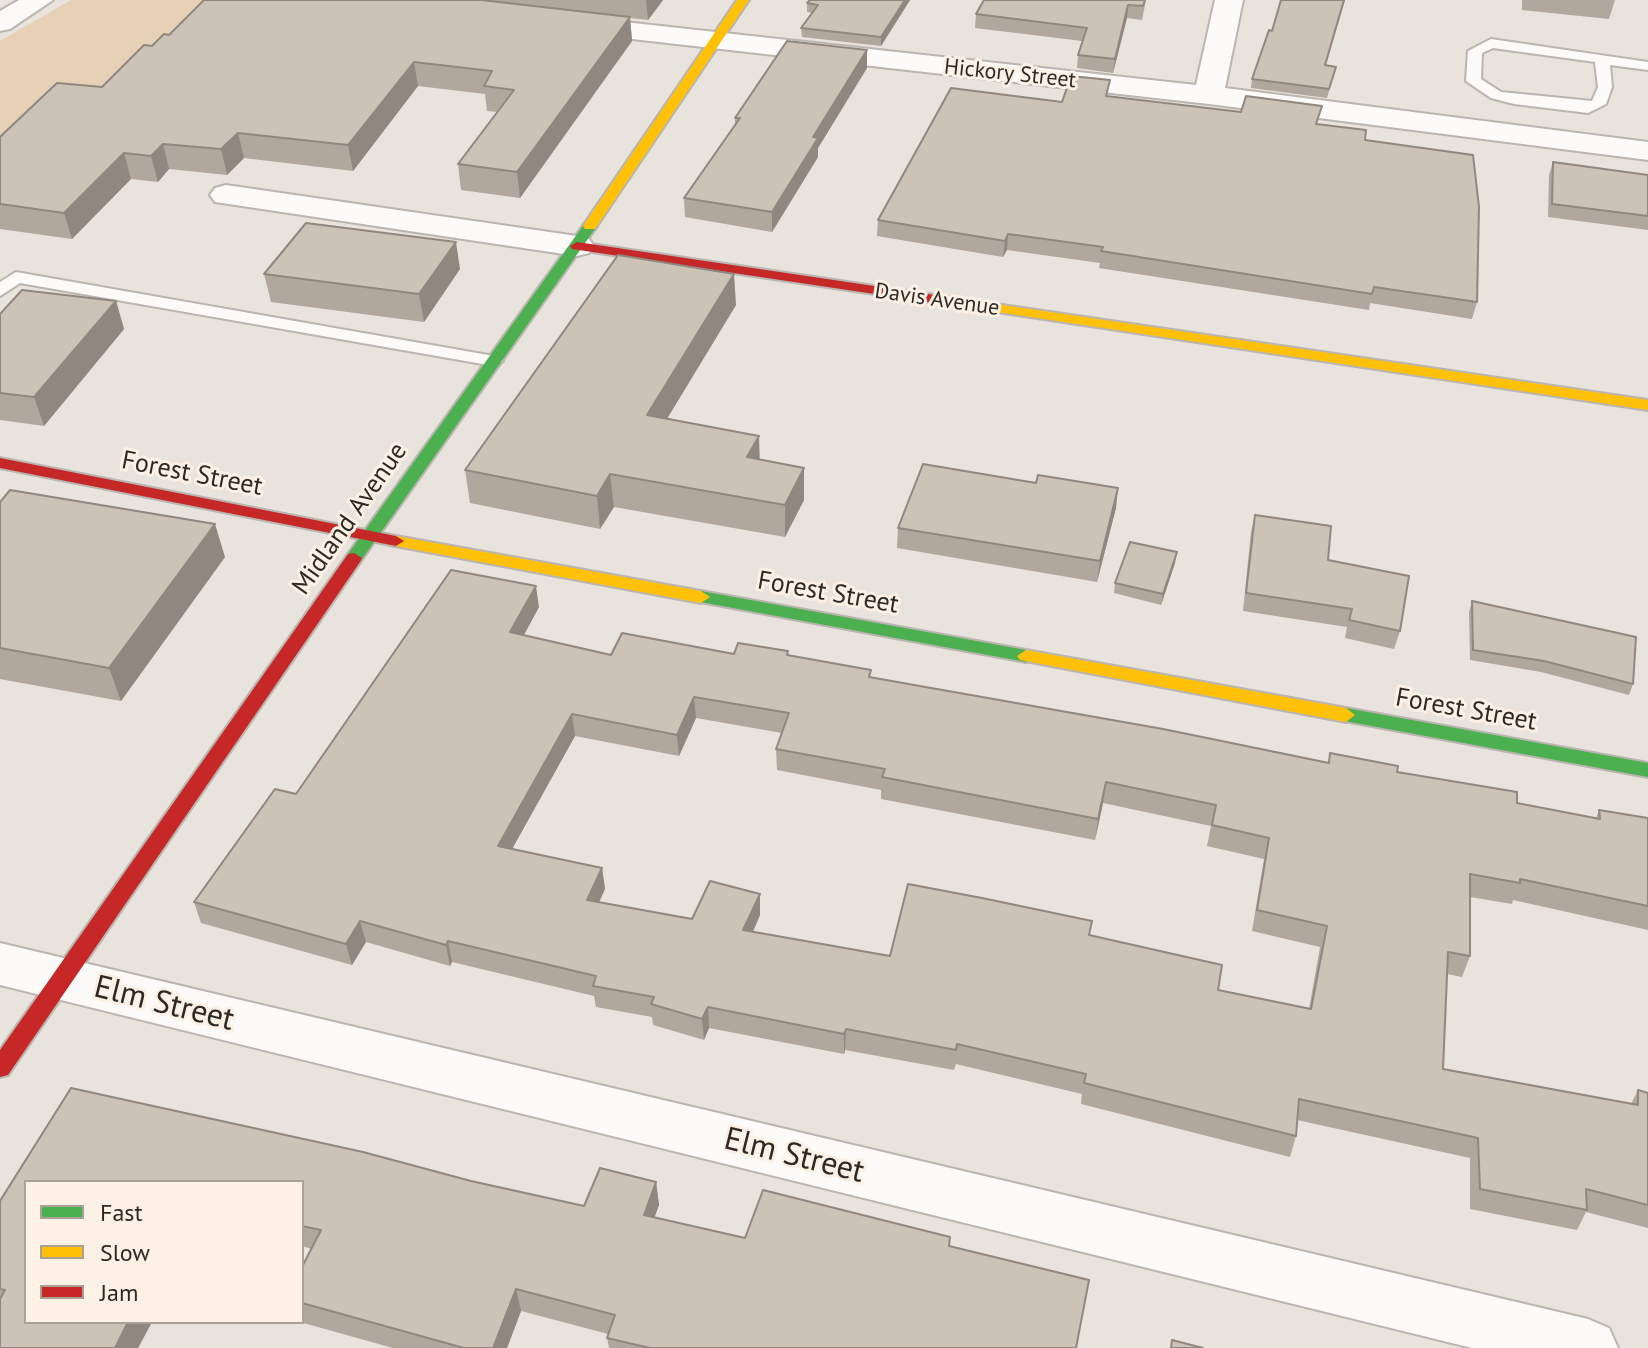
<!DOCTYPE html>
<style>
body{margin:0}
#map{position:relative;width:1648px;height:1348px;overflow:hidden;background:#e9e3dd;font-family:"PT Sans",sans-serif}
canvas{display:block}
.legend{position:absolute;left:24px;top:1180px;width:280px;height:144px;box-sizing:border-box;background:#fcf1e4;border:2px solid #a9a197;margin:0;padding:10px 14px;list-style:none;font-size:24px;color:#2d2924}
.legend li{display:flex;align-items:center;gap:16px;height:40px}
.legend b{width:40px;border:2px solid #a9a197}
</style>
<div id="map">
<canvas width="1648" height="1348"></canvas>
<ul class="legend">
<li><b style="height:10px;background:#4caf50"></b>Fast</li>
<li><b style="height:10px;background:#ffc107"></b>Slow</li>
<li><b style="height:10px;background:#c62828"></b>Jam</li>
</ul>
</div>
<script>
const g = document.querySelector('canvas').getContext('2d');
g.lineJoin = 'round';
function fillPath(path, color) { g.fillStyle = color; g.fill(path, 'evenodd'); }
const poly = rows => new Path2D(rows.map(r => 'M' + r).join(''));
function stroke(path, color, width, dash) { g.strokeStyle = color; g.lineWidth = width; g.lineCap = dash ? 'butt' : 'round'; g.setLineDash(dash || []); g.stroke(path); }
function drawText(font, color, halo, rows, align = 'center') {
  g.font = font + ' "PT Sans",sans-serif'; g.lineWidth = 6; g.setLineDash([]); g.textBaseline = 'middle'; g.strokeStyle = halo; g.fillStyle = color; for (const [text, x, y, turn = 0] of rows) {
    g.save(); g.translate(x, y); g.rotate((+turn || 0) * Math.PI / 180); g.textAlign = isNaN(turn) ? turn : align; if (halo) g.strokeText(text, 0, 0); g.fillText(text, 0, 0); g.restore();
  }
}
const green = poly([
 [71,0,235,0,0,155,0,41]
]);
const lane = poly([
 [1491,39,1648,62,1648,70,1610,65,1612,87,1606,104,1588,113,1514,104,1491,98,1466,81,1468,51,1491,39],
 [1493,48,1595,62,1598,87,1592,101,1501,92,1481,79,1482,53,1493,48],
 [16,272,494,356,503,361,494,366,20,283,0,296,0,282,16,272]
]);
const street = poly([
 [19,0,53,0,10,29,0,31,0,11,19,0],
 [1215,0,1243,0,1225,88,1648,142,1648,160,1209,104,570,32,560,30,556,24,560,18,570,16,1196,85,1215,0],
 [226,185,577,236,589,239,594,246,589,253,577,256,215,202,210,195,215,188,226,185],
 [0,943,1588,1319,1609,1328,1618,1348,1472,1348,0,985,0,943]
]);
const fast = poly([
 [590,222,597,226,360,562,348,562,346,558,348,554,585,223,590,222],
 [701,591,1026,650,1035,656,1026,662,695,601,692,597,695,593,701,591],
 [1346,708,1648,763,1648,777,1339,720,1337,715,1346,708]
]);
const slow = poly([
 [737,0,749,0,595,229,585,229,583,226,737,0],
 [989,303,1648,400,1648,410,984,310,984,304,989,303],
 [396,536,701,591,710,597,701,603,390,545,388,541,390,537,396,536],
 [1026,650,1346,708,1355,715,1346,722,1020,660,1017,656,1026,650]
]);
const jam = poly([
 [577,242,989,303,996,307,989,311,572,249,570,246,577,242],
 [0,458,396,536,404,541,396,546,0,468,0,458],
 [354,553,362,558,360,562,8,1075,0,1077,0,1050,348,554,354,553]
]);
const wall = poly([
 [204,0,663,0,648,20,630,18,632,41,520,198,461,190,458,164,498,112,487,111,485,94,418,86,353,171,244,158,227,175,169,169,158,182,131,179,72,239,0,229,0,137,102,87,152,46,169,35],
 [810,0,910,0,881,46,802,37,801,28,812,13,807,12,807,3],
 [984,0,1146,0,1142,20,1127,18,1113,73,1077,68,1078,55,1082,41,975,28,976,14],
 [1281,0,1345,0,1326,65,1336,67,1327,98,1251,88,1252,79,1272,31],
 [1522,0,1615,0,1609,19,1522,10],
 [867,68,818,148,818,157,772,232,685,217,684,198,735,124,735,118],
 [1108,96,1318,124,1365,140,1477,302,1472,319,1370,303,1369,310,1099,268,1100,263,1007,250,1003,257,877,236,878,220,1062,102],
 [1553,162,1648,175,1648,230,1548,217,1549,175],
 [460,269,424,322,271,302,264,274],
 [116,301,124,329,44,426,0,420,0,314],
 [736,305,667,418,759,436,759,459,804,468,804,500,785,537,614,507,600,529,470,503,465,470],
 [1036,483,1116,508,1097,582,897,548,898,528],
 [0,502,225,557,121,701,0,679],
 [1255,515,1328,560,1400,631,1394,649,1345,638,1347,627,1243,611,1251,532],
 [1175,563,1161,605,1114,593,1115,583],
 [1472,601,1633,684,1629,695,1541,672,1470,660,1469,612],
 [539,607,524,635,611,655,789,655,871,677,1328,763,1330,753,1397,772,1517,803,1596,818,1599,810,1648,818,1648,930,1513,900,1512,904,1470,897,1470,956,1462,977,1447,974,1443,1069,1631,1104,1638,1090,1648,1093,1648,1228,1586,1212,1577,1230,1470,1209,1470,1158,1297,1120,1296,1136,1290,1157,1081,1104,1082,1094,956,1064,954,1070,845,1050,844,1054,709,1028,704,1040,653,1025,652,1017,596,1007,594,996,452,962,450,966,366,942,352,965,201,923,194,902,296,794],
 [696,718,782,733,776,749,777,770,881,790,881,799,1095,840,1103,803,1211,826,1207,846,1264,859,1252,931,1320,947,1309,1009,1218,990,1090,935,890,956,753,932,760,915,760,894,692,919,599,902,605,889,602,868,512,849,575,736,679,756],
 [71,1088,363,1152,471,1181,584,1206,600,1168,656,1182,659,1205,654,1218,745,1238,763,1190,950,1237,949,1246,1089,1280,1076,1348,609,1348,607,1338,608,1334,521,1311,507,1348,393,1348,300,1322,302,1322,302,1267,312,1249,302,1246,302,1182,26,1182,26,1322,152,1322,138,1348,0,1348,0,1201]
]);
const shadedWall = poly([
 [646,0,663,0,648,20],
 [905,0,910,0,881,46,881,37],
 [1128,5,1127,18,1113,73,1115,59],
 [630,17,632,41,520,198,517,172],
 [867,50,867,68,818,148,818,157,772,232,772,212,813,137],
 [414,62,418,86,353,171,348,145],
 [238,133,244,158,227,175,221,149],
 [163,144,169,169,158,182,151,156],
 [124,153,131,179,72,239,64,213],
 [1008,234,1007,250,1003,257,1005,241],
 [456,242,460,269,424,322,419,294],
 [734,274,736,305,650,447,647,415],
 [116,301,124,329,44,426,34,397],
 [759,436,760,468,747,457],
 [804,468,804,500,785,537,785,505],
 [610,474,614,507,600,529,597,496],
 [1118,488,1116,508,1097,582,1100,561],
 [215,524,225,557,121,701,109,668],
 [1177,552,1175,563,1161,605,1163,594],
 [536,586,539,607,514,653,510,632],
 [694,697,696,718,679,756,677,735],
 [572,714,575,736,502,867,498,846],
 [1106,782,1103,803,1095,840,1098,819],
 [602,868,605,889,590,922,587,900],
 [760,894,760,915,744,951,743,930],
 [360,921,366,942,352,965,346,944],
 [448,941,452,962,450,966,446,945],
 [708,1007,709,1028,704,1040,702,1019],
 [846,1029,845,1050,844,1054,844,1034],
 [656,1182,659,1205,647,1238,644,1215],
 [516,1289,521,1311,507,1348,493,1348],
 [128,1322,152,1322,138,1348,115,1348]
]);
const building = poly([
 [204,0,481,0,630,17,517,172,458,164,514,90,484,86,492,71,414,62,348,145,238,133,221,149,163,144,151,156,124,153,64,213,0,204,0,137,57,83,102,87,144,45,152,46,164,34,169,35,204,0],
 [810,0,905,0,881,37,801,28,818,5,807,3,810,0],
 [984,0,1145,0,1143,6,1128,5,1115,59,1078,55,1087,28,976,14,984,0],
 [1281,0,1344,0,1325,65,1336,67,1329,89,1252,79,1269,30,1272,31,1281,0],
 [787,41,867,50,813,137,818,138,772,212,684,198,740,118,735,118,787,41],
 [1071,76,1110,80,1106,96,1241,112,1246,96,1322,106,1316,124,1366,130,1365,140,1473,155,1479,207,1477,302,1374,287,1372,294,1101,251,1103,247,1008,234,1005,241,878,220,951,88,1062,102,1071,76],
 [1553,162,1648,175,1648,216,1552,204,1553,162],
 [306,223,456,242,419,294,264,274,306,223],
 [618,255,734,274,647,415,759,436,747,457,804,468,785,505,610,474,597,496,465,470,618,255],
 [22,290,116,301,34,397,0,393,0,314,22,290],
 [923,464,1036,483,1038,475,1118,488,1100,561,898,528,923,464],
 [10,490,215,524,109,668,0,648,0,502,10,490],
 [1255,515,1331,526,1328,560,1409,576,1400,631,1349,620,1352,609,1246,593,1255,515],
 [1130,542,1177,552,1163,594,1115,583,1130,542],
 [451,570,536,586,510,632,611,655,622,633,734,654,738,643,788,651,787,655,871,670,869,677,1163,729,1329,763,1330,753,1398,766,1397,772,1517,792,1517,803,1600,819,1599,810,1648,818,1648,906,1520,879,1520,883,1470,874,1470,956,1448,952,1443,1069,1638,1105,1638,1090,1648,1093,1648,1205,1586,1189,1587,1210,1480,1189,1478,1138,1299,1099,1296,1136,1084,1083,1086,1074,957,1044,956,1050,846,1029,844,1034,708,1007,702,1019,651,1004,654,997,593,986,596,976,448,941,446,945,360,921,346,944,194,902,275,789,296,794,451,570],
 [694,697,789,713,776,749,885,769,882,777,1098,819,1106,782,1216,805,1212,825,1269,838,1257,910,1327,926,1311,1009,1218,990,1222,965,1089,935,1092,921,982,898,908,884,890,956,743,930,760,894,710,881,692,919,587,900,602,868,498,846,572,714,677,735,694,697],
 [1472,601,1636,637,1633,684,1544,661,1473,650,1472,601],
 [71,1088,363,1152,471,1181,584,1206,600,1168,656,1182,644,1215,745,1238,763,1190,950,1237,949,1246,1089,1280,1076,1348,650,1348,607,1338,615,1315,516,1289,493,1348,464,1348,302,1303,302,1267,321,1230,302,1226,302,1182,26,1182,26,1322,128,1322,115,1348,116,1348,0,1348,0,1299,5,1290,0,1289,0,1201,71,1088],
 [1172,1340,1203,1348,1171,1348,1172,1340]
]);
const farStreetnames = [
 ["Hickory Street",1010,74,6],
 ["Davis Avenue",937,300,8]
];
const streetNames = [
 ["Forest Street",192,474,11],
 ["Midland Avenue",350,519,-55],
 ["Forest Street",828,593,10],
 ["Forest Street",1466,710,10]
];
const nearStreetnames = [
 ["Elm Street",164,1004,14],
 ["Elm Street",794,1156,14]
];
fillPath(green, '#e6d0b6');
stroke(lane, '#bab5b0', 4);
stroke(street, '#bab5b0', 4);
stroke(fast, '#bab5b0', 4);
stroke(slow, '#bab5b0', 4);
stroke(jam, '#bab5b0', 4);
fillPath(lane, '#fcfbfa');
fillPath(street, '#fcfbfa');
fillPath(fast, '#4caf50');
fillPath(slow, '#ffc107');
fillPath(jam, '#c62828');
fillPath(wall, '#b0a79d');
fillPath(shadedWall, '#90887f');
fillPath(building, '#cdc2b6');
stroke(building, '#90887f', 2);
drawText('22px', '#2d2924', '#fcf1e4', farStreetnames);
drawText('26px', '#2d2924', '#fcf1e4', streetNames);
drawText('32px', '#2d2924', '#fcf1e4', nearStreetnames);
</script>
